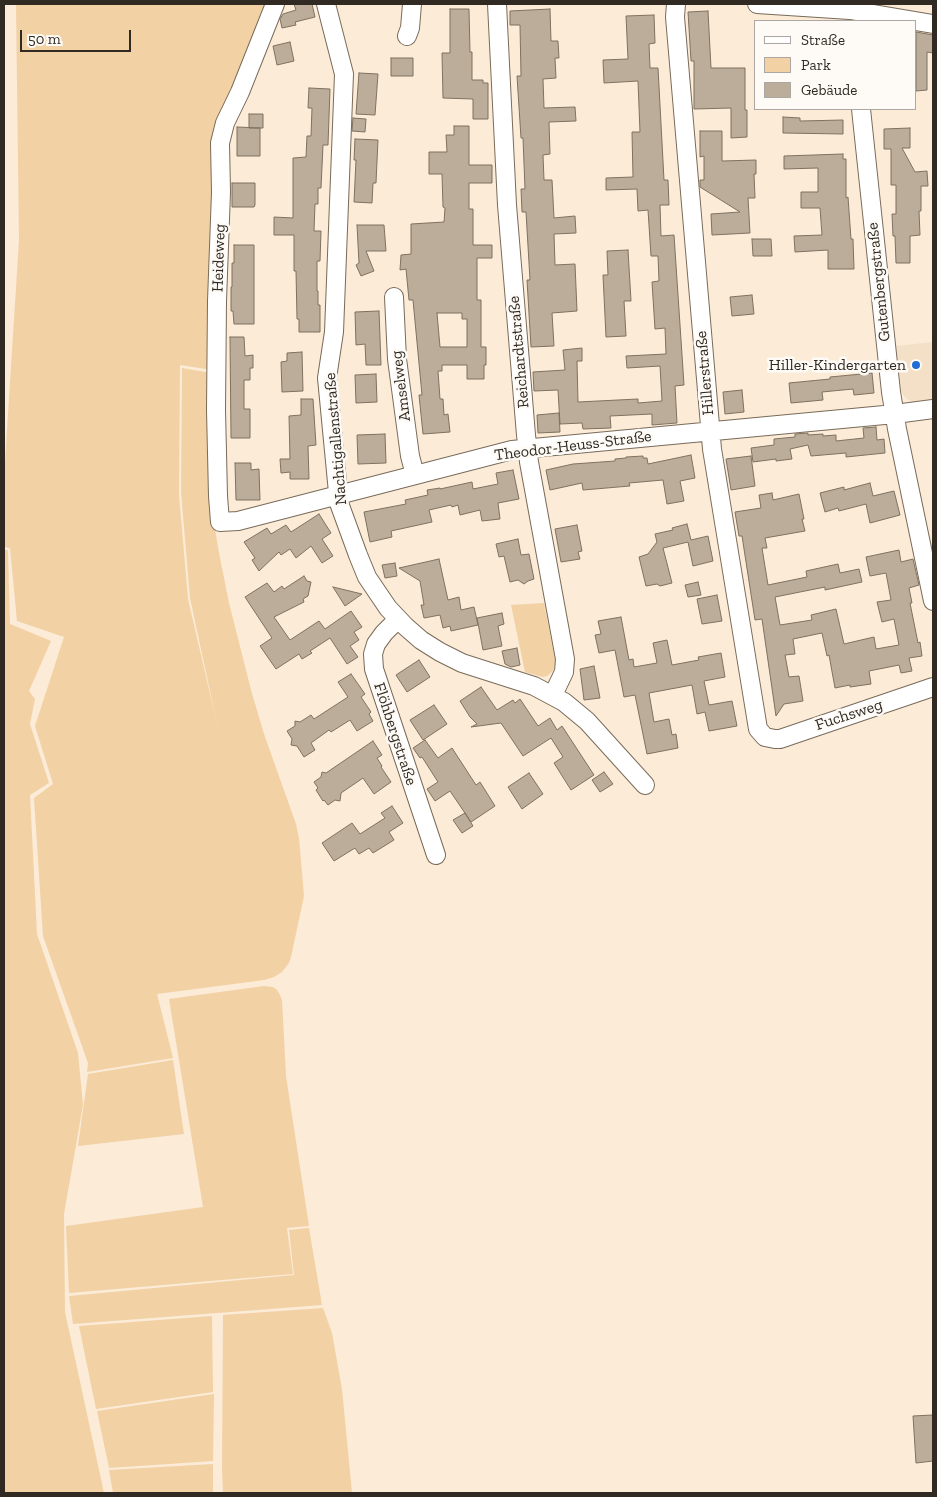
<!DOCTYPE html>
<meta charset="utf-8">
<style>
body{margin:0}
#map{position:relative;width:937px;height:1497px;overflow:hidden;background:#fbebd7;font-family:"Zilla Slab",serif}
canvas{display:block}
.frame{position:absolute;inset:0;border:5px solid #302a23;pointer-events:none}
.legend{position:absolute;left:754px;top:20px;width:162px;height:90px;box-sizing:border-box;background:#fefbf7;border:1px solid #aca7a2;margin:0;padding:6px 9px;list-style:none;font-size:15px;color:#302a23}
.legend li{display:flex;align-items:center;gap:10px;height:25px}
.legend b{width:25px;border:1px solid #aca7a2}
.scale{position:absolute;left:20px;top:30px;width:111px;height:22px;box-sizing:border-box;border:2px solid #302a23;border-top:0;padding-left:6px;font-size:15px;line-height:18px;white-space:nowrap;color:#302a23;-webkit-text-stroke:4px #fefbf7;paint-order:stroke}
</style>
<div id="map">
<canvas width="937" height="1497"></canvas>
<div class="frame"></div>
<ul class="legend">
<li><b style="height:6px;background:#fff"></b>Straße</li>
<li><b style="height:14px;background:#f2d1a5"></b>Park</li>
<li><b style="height:14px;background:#bbad9a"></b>Gebäude</li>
</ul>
<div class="scale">50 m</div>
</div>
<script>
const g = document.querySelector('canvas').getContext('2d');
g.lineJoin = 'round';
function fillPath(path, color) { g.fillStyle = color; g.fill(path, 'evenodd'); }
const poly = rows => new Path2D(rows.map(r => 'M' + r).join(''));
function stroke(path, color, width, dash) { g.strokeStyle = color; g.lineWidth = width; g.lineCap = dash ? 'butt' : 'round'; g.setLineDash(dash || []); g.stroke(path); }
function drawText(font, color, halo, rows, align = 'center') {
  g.font = font + ' "Zilla Slab",serif'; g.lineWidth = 5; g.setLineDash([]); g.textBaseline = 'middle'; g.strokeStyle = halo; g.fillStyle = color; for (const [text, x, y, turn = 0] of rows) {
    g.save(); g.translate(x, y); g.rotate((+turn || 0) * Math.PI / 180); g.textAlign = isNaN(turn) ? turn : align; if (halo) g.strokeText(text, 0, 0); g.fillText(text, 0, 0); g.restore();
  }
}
const built = poly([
 [933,342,933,403,917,404,910,401,905,397,901,391,896,346]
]);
const green = poly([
 [16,4,272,4,232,97,212,370,180,365,179,495,188,599,218,728,190,598,181,492,182,368,211,373,214,523,219,553,229,603,251,690,264,734,296,824,299,838,304,896,291,957,289,963,282,972,274,977,264,980,157,994,173,1058,87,1072,88,1063,43,936,34,798,53,784,35,726,64,637,17,621,10,548,4,547,4,462,5,462,19,240],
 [4,550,8,550,10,624,51,641,29,691,35,699,30,724,49,783,30,795,37,934,78,1053,83,1105,64,1214,65,1312,104,1493,4,1493],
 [544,603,556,664,553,671,547,676,543,677,525,672,511,605],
 [264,986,273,987,277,990,280,995,282,1000,286,1076,309,1226,287,1228,293,1274,69,1293,66,1226,203,1207,169,999],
 [173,1060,184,1134,78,1146,88,1074],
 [309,1228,322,1305,73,1324,69,1296,294,1275,289,1230],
 [323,1308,332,1333,342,1389,352,1493,223,1493,222,1469,223,1315],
 [212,1316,213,1392,96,1409,79,1326],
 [214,1394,213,1461,109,1468,97,1411],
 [213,1464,213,1493,113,1493,109,1470]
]);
const building = poly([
 [294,4,312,4,315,17,295,22,296,25,282,28,280,19,283,14,296,10,294,4],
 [450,9,469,9,470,52,472,52,472,80,483,80,483,83,488,83,488,119,473,119,473,99,443,98,442,53,450,53,450,9],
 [550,9,551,41,558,41,559,58,555,58,556,78,543,79,544,108,575,107,576,121,549,122,550,154,543,155,544,180,552,180,554,218,575,216,576,233,554,234,555,265,575,264,577,311,552,313,554,346,531,347,527,280,530,280,526,212,522,212,521,189,525,189,523,138,521,138,517,76,521,76,520,25,510,25,510,11,550,9],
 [708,11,711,68,745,68,745,110,747,110,747,137,731,138,731,108,694,109,694,61,691,61,688,12,708,11],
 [654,15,655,43,649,44,650,68,658,68,664,180,668,180,669,205,660,205,661,236,674,235,684,385,675,386,677,423,652,425,652,414,610,416,611,428,583,429,582,423,560,424,558,390,534,391,533,372,565,370,563,350,582,348,582,361,577,361,578,402,638,399,638,403,662,401,660,366,627,368,626,356,666,354,665,328,655,329,652,282,659,281,658,256,651,256,648,210,638,211,637,189,606,190,606,178,633,177,632,132,640,132,638,81,604,83,603,60,628,59,626,16,654,15],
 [916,32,933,35,933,53,927,52,927,90,916,91,916,32],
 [290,42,294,61,277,65,273,46,290,42],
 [391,58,413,58,413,76,391,76,391,58],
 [359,73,378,74,375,115,356,114,359,73],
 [309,88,330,89,328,145,323,145,321,188,318,188,318,204,315,204,314,231,321,231,320,261,317,261,317,291,318,291,318,305,320,305,320,332,299,332,299,319,297,319,296,271,294,271,294,235,274,235,274,217,293,218,293,158,306,157,307,136,311,136,312,108,308,108,309,88],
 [249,114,263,114,263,128,249,128,249,114],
 [783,117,800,118,800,121,843,120,843,134,783,133,783,117],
 [353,118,366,119,365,132,352,131,353,118],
 [454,126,469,126,469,165,492,165,492,183,469,183,469,209,473,209,473,245,492,245,492,258,477,258,477,300,481,300,481,347,486,347,486,365,484,365,484,379,467,379,467,365,442,365,442,371,438,371,440,399,443,399,444,415,448,414,450,432,423,434,419,395,422,395,413,300,409,300,406,269,400,270,401,255,411,254,411,224,444,222,445,208,443,207,442,174,429,174,429,152,447,152,446,135,454,135,454,126],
 [437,313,462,313,462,319,467,319,467,347,440,347,437,313],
 [237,127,260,128,260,156,237,156,237,127],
 [910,128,910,148,902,148,915,172,927,171,928,186,921,186,921,211,919,211,920,235,910,236,910,263,896,263,895,236,893,236,892,214,896,214,896,185,891,185,891,149,884,149,884,129,910,128],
 [700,131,722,131,722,161,756,160,756,174,754,174,755,198,748,198,750,233,712,235,711,214,740,212,700,187,700,180,704,180,704,156,700,157,700,131],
 [355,139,378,140,376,183,373,183,372,203,354,202,356,160,354,160,355,139],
 [843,154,843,159,846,159,846,198,848,197,851,239,853,239,854,269,828,269,828,250,795,252,794,236,822,235,820,208,801,208,801,192,818,192,818,168,784,169,784,156,843,154],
 [232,183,255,183,255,205,254,207,232,207,232,183],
 [357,225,384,225,386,251,366,251,374,271,361,276,356,265,359,263,357,225],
 [752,239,771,239,772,256,753,256,752,239],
 [234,245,254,245,254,324,234,324,233,311,231,311,231,287,232,287,232,263,234,263,234,245],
 [628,250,631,301,624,301,626,336,606,337,603,275,608,275,607,251,628,250],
 [752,295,754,314,732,316,730,297,752,295],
 [379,311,381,365,366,365,365,344,356,345,355,312,379,311],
 [230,337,244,337,245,356,253,355,253,368,250,368,250,380,244,380,244,409,250,409,250,438,231,438,230,337],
 [302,352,303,391,282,392,281,362,287,361,287,353,302,352],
 [872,373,874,393,854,395,853,389,822,392,823,400,791,403,789,383,830,379,830,377,872,373],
 [376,374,377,402,356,403,355,375,376,374],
 [742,390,744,412,725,414,723,392,742,390],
 [301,399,313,399,316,445,308,446,309,479,290,479,290,472,281,473,280,459,290,459,289,416,301,415,301,399],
 [559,413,560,432,538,433,537,415,559,413],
 [876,427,877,440,884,439,885,453,846,457,846,453,811,456,808,445,790,449,792,459,776,461,776,459,753,462,751,448,774,445,774,439,795,437,795,434,808,433,808,435,823,434,823,436,836,435,836,441,864,438,863,428,876,427],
 [385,434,386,463,358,464,357,435,385,434],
 [691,455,695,478,680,481,684,501,667,504,663,480,629,483,630,486,583,490,582,483,550,490,546,470,573,464,615,461,615,459,626,458,626,457,643,456,643,458,647,458,648,464,691,455],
 [751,456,755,486,731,490,726,459,751,456],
 [235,463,251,463,251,470,259,469,260,500,236,500,235,463],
 [513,470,519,499,498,503,500,519,482,521,480,510,460,515,458,505,452,507,451,505,429,510,432,522,391,531,392,537,370,542,364,512,406,504,405,500,428,495,427,490,440,488,440,489,472,482,473,489,498,484,496,473,513,470],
 [870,483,873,496,894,491,900,515,870,523,866,504,839,511,838,508,825,512,820,493,844,487,844,490,870,483],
 [772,493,773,500,799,494,804,519,802,519,805,531,765,538,767,548,762,548,768,585,807,577,806,571,838,564,840,573,859,569,862,582,825,590,825,587,775,597,780,625,812,620,811,615,836,609,844,644,874,637,876,649,899,645,894,619,882,622,877,602,891,600,886,573,870,576,866,557,899,550,901,562,913,559,919,585,909,588,912,603,910,603,918,643,920,642,922,656,909,658,912,671,901,673,899,665,869,671,871,684,850,687,850,685,835,688,829,655,827,656,822,633,793,639,795,654,785,655,789,677,799,676,803,701,784,704,776,716,762,619,755,620,742,536,739,536,735,512,761,508,759,495,772,493],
 [319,514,331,533,322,539,333,556,322,563,311,546,296,558,290,549,281,555,279,552,259,571,252,560,255,558,244,542,267,528,271,534,286,525,291,532,319,514],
 [687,524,691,540,708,536,713,561,693,566,688,542,663,548,672,583,660,586,657,584,646,586,639,557,648,554,657,542,655,534,673,530,672,528,687,524],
 [577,525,582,551,578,552,580,559,561,562,555,529,577,525],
 [518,539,521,555,529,554,534,579,528,581,524,584,518,580,510,582,504,556,499,557,496,544,518,539],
 [439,559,448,600,459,597,461,610,474,607,478,625,451,631,450,626,443,628,440,615,424,618,421,605,424,605,420,581,399,568,439,559],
 [395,563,397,576,385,578,382,565,395,563],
 [304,576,307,581,311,582,308,596,303,599,304,602,274,617,290,640,319,621,325,629,351,611,362,627,354,632,359,640,350,646,358,657,347,664,330,638,310,651,312,653,302,659,299,654,276,669,260,646,272,638,245,597,267,583,274,592,282,586,284,589,304,576],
 [698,582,701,595,688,597,685,585,698,582],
 [333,587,362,594,345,606,333,587],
 [717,595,722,621,702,624,697,599,717,595],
 [502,613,504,624,498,626,502,646,483,650,477,618,502,613],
 [621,617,629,660,633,659,634,667,657,663,653,643,667,640,672,665,699,660,698,657,721,653,725,677,704,681,709,705,732,701,737,726,709,731,705,712,697,714,692,685,649,693,654,722,669,719,672,735,676,734,678,748,647,754,635,695,624,697,615,650,599,653,595,635,601,634,598,621,621,617],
 [517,648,520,665,511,667,505,664,502,651,517,648],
 [419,660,430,677,407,692,396,675,419,660],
 [594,666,600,698,584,700,580,669,594,666],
 [351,674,365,694,361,697,371,712,369,714,373,721,357,731,350,720,331,732,329,730,311,743,315,750,304,757,297,746,291,745,292,739,287,731,295,726,295,721,300,722,311,715,314,719,348,697,338,682,351,674],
 [481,687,497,710,513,700,515,703,520,699,538,726,550,718,557,730,562,726,594,775,571,790,554,763,563,757,551,738,523,756,501,723,471,727,477,724,470,717,460,701,481,687],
 [434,705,447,724,423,740,410,720,434,705],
 [425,740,438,758,452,748,476,785,480,782,495,806,471,822,450,791,435,801,427,789,438,782,422,757,420,758,413,748,425,740],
 [373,741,382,755,377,758,382,766,381,767,391,782,374,794,363,778,341,793,340,801,335,800,328,805,324,800,323,801,316,790,318,788,314,782,321,777,322,772,326,773,373,741],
 [604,772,613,784,600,792,592,780,604,772],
 [529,773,543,794,522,809,508,787,529,773],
 [392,806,403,823,389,832,394,840,373,853,369,848,359,854,355,848,334,861,322,843,352,823,360,834,385,818,381,813,392,806],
 [465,813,473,826,462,833,453,820,465,813],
 [933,1415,933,1461,916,1463,913,1416,933,1415]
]);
const minor = poly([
 [275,4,240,92,225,123,220,143,221,192,217,301,216,410,218,496,220,522,238,521,512,450,895,414,933,409],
 [326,4,344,74,334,332,327,378,339,503,358,555,367,577,388,608,405,626,421,640,440,652,462,663,534,686,564,702,587,721,645,785],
 [497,4,507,205,526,435,529,462,565,659,564,672,553,695],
 [676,4,675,17,712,449,758,729,765,737,775,739,780,739,933,687],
 [757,4,850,10,933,24],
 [407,36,410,28,412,4],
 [861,109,891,392,897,429,933,601],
 [394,297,397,359,410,456,415,475],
 [398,619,384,633,376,644,373,654,374,669,436,855]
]);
const markers = [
 [916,365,5,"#216cd7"]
];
const streetNames = [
 ["Heideweg",219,258,-88],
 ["Gutenbergstraße",879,282,-96],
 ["Reichardtstraße",519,352,-95],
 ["Hillerstraße",705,373,-95],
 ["Amselweg",401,386,-97],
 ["Nachtigallenstraße",336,439,-95],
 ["Theodor-Heuss-Straße",573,446,-7],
 ["Fuchsweg",849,715,-18],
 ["Flöhbergstraße",395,734,72]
];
const poiNames = [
 ["Hiller-Kindergarten",906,365]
];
fillPath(built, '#f4e0c6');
fillPath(green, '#f2d1a5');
fillPath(building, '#bbad9a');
stroke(building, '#7f7160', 1);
stroke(minor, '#796b5a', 20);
stroke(minor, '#fff', 18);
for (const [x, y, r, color] of markers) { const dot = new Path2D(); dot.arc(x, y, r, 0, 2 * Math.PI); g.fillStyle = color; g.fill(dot); stroke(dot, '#fefbf7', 2); }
drawText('16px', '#302a23', '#fefbf7', streetNames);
drawText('16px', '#302a23', '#fefbf7', poiNames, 'right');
</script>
